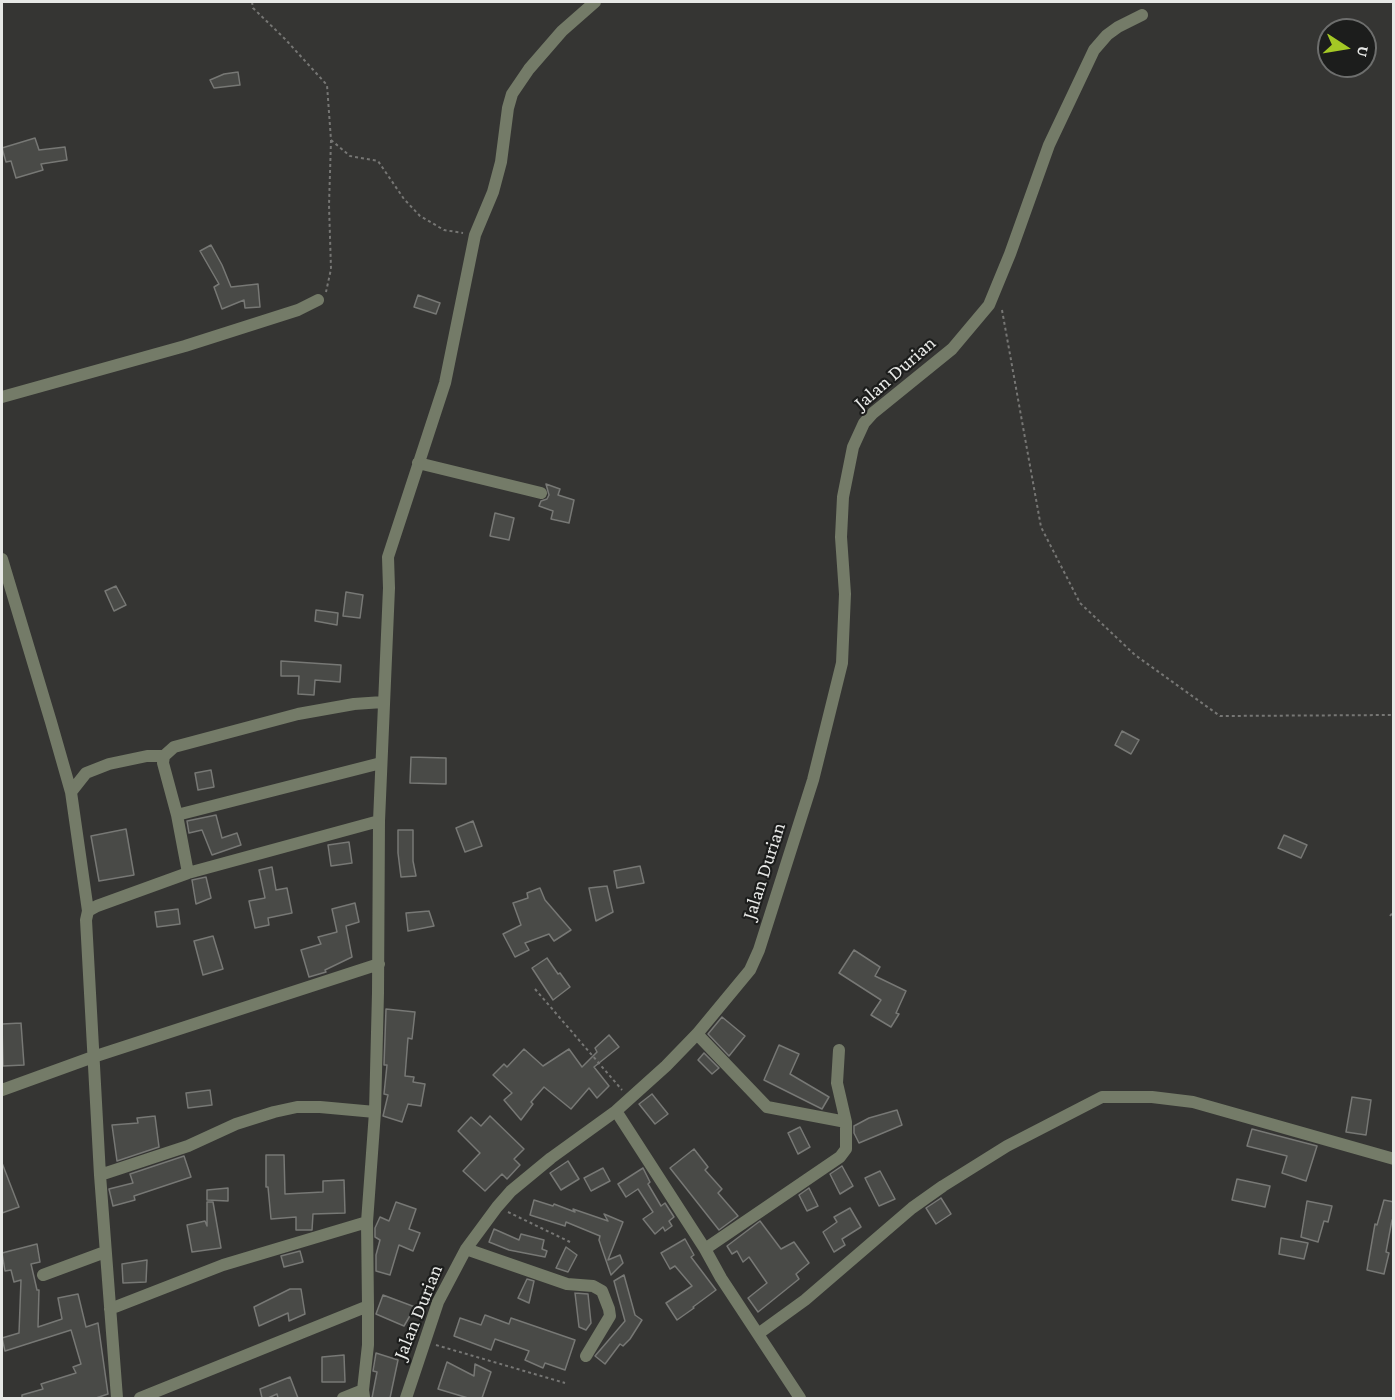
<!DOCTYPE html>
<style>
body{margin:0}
#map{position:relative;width:1395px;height:1400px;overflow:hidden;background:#353533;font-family:"Crimson Pro",serif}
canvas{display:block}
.frame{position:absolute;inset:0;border:3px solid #e7e8e6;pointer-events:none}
.north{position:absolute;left:1317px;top:18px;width:60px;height:60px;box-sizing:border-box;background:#1c1d1c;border:2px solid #6d6e6d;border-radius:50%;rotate:102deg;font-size:16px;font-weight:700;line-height:24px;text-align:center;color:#e7e8e6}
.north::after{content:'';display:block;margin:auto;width:21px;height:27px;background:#a4c825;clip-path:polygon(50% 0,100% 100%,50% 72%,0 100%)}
</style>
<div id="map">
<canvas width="1395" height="1400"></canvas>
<div class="frame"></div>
<div class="north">U</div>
</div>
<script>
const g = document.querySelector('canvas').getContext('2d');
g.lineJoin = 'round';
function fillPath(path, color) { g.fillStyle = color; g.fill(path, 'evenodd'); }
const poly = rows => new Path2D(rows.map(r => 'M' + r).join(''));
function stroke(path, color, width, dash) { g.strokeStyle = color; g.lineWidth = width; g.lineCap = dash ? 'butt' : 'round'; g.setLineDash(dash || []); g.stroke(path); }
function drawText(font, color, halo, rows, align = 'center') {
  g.font = font + ' "Crimson Pro",serif'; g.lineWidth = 4.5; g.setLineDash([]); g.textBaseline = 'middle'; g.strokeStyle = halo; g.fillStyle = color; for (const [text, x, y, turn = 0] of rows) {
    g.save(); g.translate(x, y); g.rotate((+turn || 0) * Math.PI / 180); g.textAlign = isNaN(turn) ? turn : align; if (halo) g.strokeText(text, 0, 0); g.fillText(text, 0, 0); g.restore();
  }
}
const building = poly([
 [238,72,240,85,214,88,210,80,224,74,238,72],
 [35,138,39,150,65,147,67,160,41,164,43,170,16,178,11,161,6,162,2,148,35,138],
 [211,245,222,265,231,287,258,284,260,307,245,308,244,300,222,309,214,287,219,284,200,251,211,245],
 [418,295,440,303,436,314,414,307,418,295],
 [546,484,560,489,558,495,574,500,569,523,551,519,553,511,539,506,541,501,547,499,549,495,546,484],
 [495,513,514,518,509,540,490,536,495,513],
 [116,586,126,605,114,611,105,591,116,586],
 [346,592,363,595,360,618,343,616,346,592],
 [316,610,338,613,337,625,315,621,316,610],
 [281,661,341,665,340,682,315,680,314,695,298,694,299,676,281,676,281,661],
 [1122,731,1139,740,1131,754,1115,745,1122,731],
 [411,757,446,758,446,784,410,783,411,757],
 [211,770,214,787,198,790,195,773,211,770],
 [216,815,222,838,237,833,241,845,212,855,202,830,189,833,187,821,216,815],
 [473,821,482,846,465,852,456,828,473,821],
 [126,829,134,875,99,881,91,836,126,829],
 [398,830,413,830,413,861,416,876,401,877,398,853,398,830],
 [1284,835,1307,845,1301,858,1278,848,1284,835],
 [349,842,352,863,331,866,328,845,349,842],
 [640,866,644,883,617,888,614,871,640,866],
 [272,867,276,890,287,888,292,913,268,918,269,925,255,928,249,901,265,898,259,870,272,867],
 [206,877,211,898,196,904,192,880,206,877],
 [607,886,613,912,596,921,589,888,607,886],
 [540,888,545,900,571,930,554,941,549,934,525,943,529,950,515,957,503,934,521,925,513,903,528,898,527,893,540,888],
 [355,903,359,922,346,926,352,957,325,970,326,972,309,977,301,950,321,944,318,937,337,932,332,909,355,903],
 [178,909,180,924,157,927,155,912,178,909],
 [429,911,434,926,408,931,406,913,429,911],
 [213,936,223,969,203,975,194,941,213,936],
 [854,950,880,967,875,976,906,991,896,1013,899,1014,891,1027,871,1015,881,1000,839,973,854,950],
 [547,958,558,974,560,973,570,987,553,1000,532,968,547,958],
 [386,1009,415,1012,412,1039,408,1038,405,1076,414,1077,413,1082,425,1084,421,1106,408,1104,402,1122,383,1116,388,1095,384,1094,387,1065,384,1065,386,1009],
 [722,1017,745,1036,729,1056,708,1034,722,1017],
 [21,1023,24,1065,3,1066,2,1024,21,1023],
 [609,1035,619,1047,594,1067,609,1086,597,1098,589,1088,571,1109,544,1087,531,1102,533,1104,521,1120,504,1100,512,1093,493,1075,504,1064,507,1067,524,1049,543,1066,569,1049,582,1067,597,1052,595,1048,609,1035],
 [779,1045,799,1054,790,1074,829,1097,822,1109,764,1080,779,1045],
 [704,1053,719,1068,712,1074,698,1060,704,1053],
 [210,1090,212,1105,188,1108,186,1093,210,1090],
 [652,1094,668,1114,655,1124,639,1104,652,1094],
 [1352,1097,1371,1100,1366,1135,1346,1132,1352,1097],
 [897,1110,902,1125,859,1143,854,1133,854,1126,869,1118,897,1110],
 [155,1116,159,1147,117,1161,112,1125,138,1123,137,1118,155,1116],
 [490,1116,524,1149,514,1159,520,1165,507,1179,502,1174,485,1191,463,1171,480,1153,458,1131,471,1117,481,1126,490,1116],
 [800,1127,810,1147,798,1154,788,1133,800,1127],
 [1252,1129,1317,1146,1306,1181,1282,1173,1287,1156,1247,1146,1252,1129],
 [694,1149,708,1167,705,1170,722,1189,718,1193,738,1216,719,1230,670,1168,694,1149],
 [266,1155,284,1155,285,1194,323,1192,323,1181,344,1180,345,1213,313,1214,312,1230,296,1230,296,1217,271,1219,268,1187,266,1187,266,1155],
 [184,1156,191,1177,134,1196,135,1200,113,1206,109,1189,133,1183,130,1174,184,1156],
 [568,1161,579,1179,561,1190,550,1173,568,1161],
 [2,1163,19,1207,2,1213,2,1163],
 [842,1166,853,1186,840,1194,830,1174,842,1166],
 [603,1168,610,1181,591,1191,584,1178,603,1168],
 [643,1168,650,1182,648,1184,661,1206,665,1203,674,1217,669,1221,672,1226,665,1231,663,1227,655,1234,643,1219,653,1212,638,1189,626,1197,618,1184,643,1168],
 [880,1171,895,1199,879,1206,865,1178,880,1171],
 [1237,1179,1270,1186,1265,1207,1232,1200,1237,1179],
 [228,1188,228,1201,207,1200,207,1190,228,1188],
 [809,1188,818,1206,807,1211,799,1195,809,1188],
 [941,1198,951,1214,936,1224,926,1208,941,1198],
 [534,1200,553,1206,554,1204,575,1212,573,1209,608,1221,604,1214,623,1222,608,1260,620,1255,623,1263,611,1275,599,1240,600,1236,566,1222,565,1226,530,1215,534,1200],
 [1384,1200,1394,1202,1394,1220,1392,1220,1386,1252,1389,1253,1384,1274,1367,1270,1375,1224,1377,1225,1384,1200],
 [1307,1201,1332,1206,1328,1222,1324,1221,1318,1242,1301,1237,1307,1201],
 [207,1202,213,1202,221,1248,192,1252,187,1225,205,1221,207,1226,207,1202],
 [396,1202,416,1209,409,1229,420,1233,413,1251,399,1245,390,1275,376,1271,376,1255,380,1240,375,1237,375,1228,380,1217,389,1221,396,1202],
 [850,1208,861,1227,842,1239,845,1245,834,1252,823,1232,837,1222,834,1217,850,1208],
 [760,1221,781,1249,794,1242,809,1263,796,1274,799,1279,758,1312,748,1298,767,1283,749,1257,743,1262,737,1251,732,1254,727,1246,760,1221],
 [494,1229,519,1240,521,1234,544,1240,542,1249,547,1251,545,1257,509,1250,489,1242,494,1229],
 [1281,1238,1308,1243,1304,1259,1279,1254,1281,1238],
 [685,1239,694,1255,691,1257,716,1290,693,1307,694,1308,677,1320,666,1303,692,1286,675,1266,670,1269,661,1253,685,1239],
 [37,1244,40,1262,31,1264,37,1290,39,1290,38,1327,62,1319,58,1298,78,1294,86,1327,98,1323,108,1394,96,1398,22,1398,22,1395,43,1389,41,1384,76,1373,73,1367,81,1364,71,1330,5,1351,2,1338,19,1333,21,1280,14,1282,11,1270,5,1271,2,1253,37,1244],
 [566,1247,577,1255,568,1272,556,1268,566,1247],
 [300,1251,303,1262,284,1267,281,1256,300,1251],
 [147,1260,146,1282,123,1283,122,1264,147,1260],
 [624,1275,635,1315,642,1320,630,1339,623,1346,620,1344,605,1364,595,1356,625,1321,614,1281,624,1275],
 [527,1279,534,1281,529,1303,518,1298,527,1279],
 [290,1289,301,1289,305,1314,289,1321,288,1313,259,1326,254,1307,290,1289],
 [575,1293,588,1294,591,1323,586,1330,579,1327,575,1293],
 [383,1295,415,1307,404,1326,376,1314,383,1295],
 [485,1315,509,1324,511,1318,575,1340,565,1370,545,1363,543,1368,525,1360,529,1351,495,1339,491,1350,454,1336,460,1318,481,1325,485,1315],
 [376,1353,398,1360,390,1398,372,1398,377,1372,373,1371,376,1353],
 [344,1355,345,1382,322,1382,322,1357,344,1355],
 [447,1362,474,1376,475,1364,491,1372,482,1398,468,1398,438,1389,447,1362],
 [290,1377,298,1398,278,1398,277,1394,268,1398,262,1398,260,1389,290,1377]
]);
const path = poly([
 [252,2,253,8,285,39,327,85,331,140,329,205,331,269,326,292],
 [331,140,350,156,378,161,404,199,420,216,444,230,463,233],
 [1002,310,1041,527,1080,603,1135,655,1220,716,1394,715],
 [1390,916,1394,911],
 [535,989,622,1090],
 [508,1212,570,1242],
 [436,1345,565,1383]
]);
const street = poly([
 [2,397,185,346,298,310,318,300],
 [418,463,541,493],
 [2,559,51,722,71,792,88,911],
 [71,792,86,773,109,764,147,756,164,756],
 [177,815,163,763,164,756,174,747,298,714,354,704,383,702],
 [379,821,188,873,177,815,381,763],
 [697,1034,767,1107,846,1122,837,1083,839,1050],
 [2,1090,93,1057,379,964],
 [616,1111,705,1249,721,1278,800,1398],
 [100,1175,188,1146,236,1124,274,1112,297,1107,320,1107,375,1112],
 [466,1249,567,1284,593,1286,602,1291,609,1309,610,1316,586,1356],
 [705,1249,840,1157,846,1149,846,1122],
 [43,1275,105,1252],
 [110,1309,223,1265,367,1222],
 [758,1334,805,1300,912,1208,943,1186,1007,1146,1102,1097,1152,1097,1193,1102,1394,1159],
 [363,1390,368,1345,368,1306],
 [117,1398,100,1175,86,920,88,911,97,906,188,873],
 [140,1398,368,1306,367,1222,375,1112,378,993,379,821,389,588,388,557,445,383,475,235,493,192,501,162,508,108,512,94,529,69,562,31,595,2],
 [343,1398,363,1390,364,1397],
 [406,1398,438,1302,466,1249,497,1207,511,1191,551,1158,616,1111,666,1066,697,1034,750,970,759,950,813,780,842,663,845,594,841,537,843,497,853,447,864,423,873,413,952,349,989,305,1010,254,1049,145,1094,50,1107,35,1118,27,1142,15]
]);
const streetNames = [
 ["Jalan Durian",895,373,-41],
 ["Jalan Durian",764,871,-72],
 ["Jalan Durian",418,1312,-68]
];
fillPath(building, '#494a47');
stroke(building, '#777875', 1.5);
stroke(path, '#767674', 2, [3, 3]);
stroke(street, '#747b68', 12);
drawText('20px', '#e7e8e6', '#1c1d1c', streetNames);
</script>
